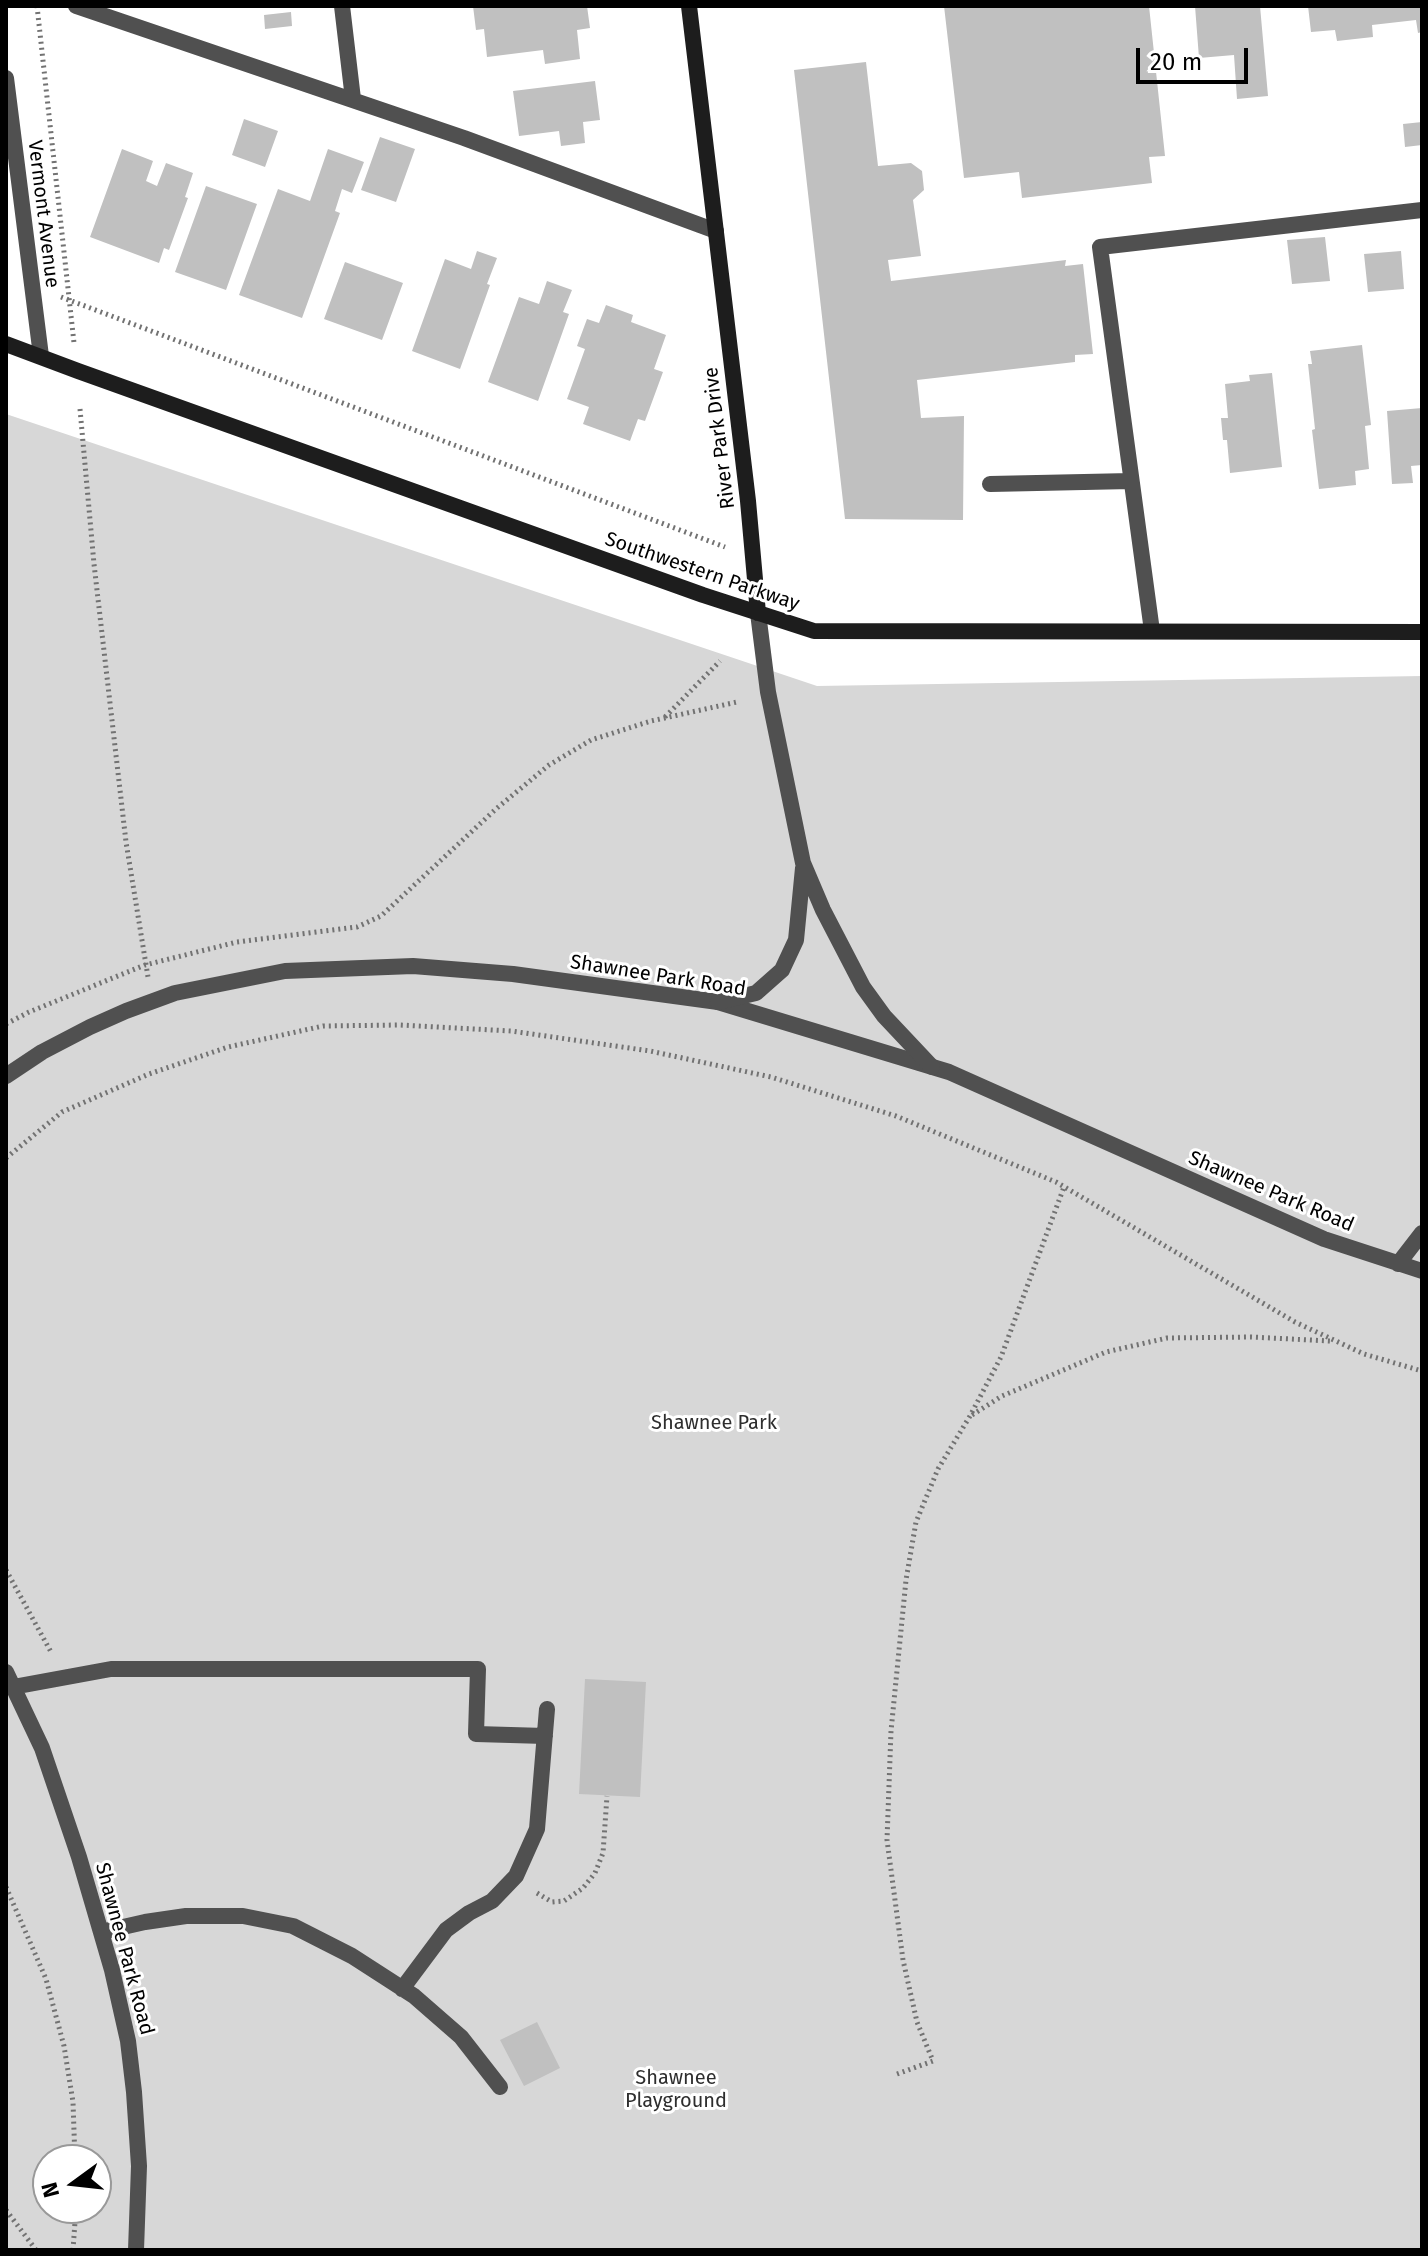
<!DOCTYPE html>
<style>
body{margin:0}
#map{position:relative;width:1428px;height:2256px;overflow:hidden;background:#fff;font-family:"Fira Sans",sans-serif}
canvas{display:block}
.frame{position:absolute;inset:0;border:8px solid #000;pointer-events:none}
.north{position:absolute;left:32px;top:2144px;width:80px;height:80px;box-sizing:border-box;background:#fff;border:2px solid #999;border-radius:50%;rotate:255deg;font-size:22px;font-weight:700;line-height:32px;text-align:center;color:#000}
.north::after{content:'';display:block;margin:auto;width:28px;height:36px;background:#000;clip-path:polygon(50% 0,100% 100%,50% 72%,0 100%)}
.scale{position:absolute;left:1136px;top:48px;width:112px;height:36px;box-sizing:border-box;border:4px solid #000;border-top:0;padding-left:10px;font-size:24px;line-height:28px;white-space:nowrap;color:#000;-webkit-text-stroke:6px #fff;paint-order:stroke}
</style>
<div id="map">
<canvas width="1428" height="2256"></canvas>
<div class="frame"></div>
<div class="north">N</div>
<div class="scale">20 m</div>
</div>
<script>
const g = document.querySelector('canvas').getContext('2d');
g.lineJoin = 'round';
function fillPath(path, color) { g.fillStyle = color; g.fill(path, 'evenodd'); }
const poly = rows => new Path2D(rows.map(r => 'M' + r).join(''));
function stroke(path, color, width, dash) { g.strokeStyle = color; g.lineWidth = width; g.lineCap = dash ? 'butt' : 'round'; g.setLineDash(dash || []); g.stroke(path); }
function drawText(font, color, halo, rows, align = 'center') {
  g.font = font + ' "Fira Sans",sans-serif'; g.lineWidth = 6; g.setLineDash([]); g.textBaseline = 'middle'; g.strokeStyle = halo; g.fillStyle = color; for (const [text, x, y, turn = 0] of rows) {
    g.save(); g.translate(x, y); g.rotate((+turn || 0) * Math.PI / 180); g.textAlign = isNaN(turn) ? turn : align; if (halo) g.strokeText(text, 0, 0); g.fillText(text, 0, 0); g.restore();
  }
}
const green = poly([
 [6,414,817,686,1422,676,1422,2250,6,2250],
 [48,2160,96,2160,96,2208,48,2208]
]);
const building = poly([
 [473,6,587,6,590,28,577,30,580,59,545,64,543,50,487,57,484,29,476,30],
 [944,6,1149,6,1165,156,1149,157,1152,183,1022,198,1019,172,964,178],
 [1195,6,1260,6,1268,96,1237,99,1234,55,1199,58],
 [1308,6,1422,6,1422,32,1418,33,1416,20,1372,25,1373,37,1337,41,1335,30,1311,32],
 [291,12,292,26,265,29,264,15],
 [866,62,878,166,911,163,922,171,924,190,913,200,921,256,888,260,891,281,1066,260,1065,266,1083,264,1093,354,1075,355,1075,362,917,380,921,418,964,416,963,520,845,519,794,70],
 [595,81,600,120,583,122,585,143,561,146,559,131,519,136,513,91],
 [244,119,278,131,265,167,232,155],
 [1422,122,1422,145,1405,147,1403,124],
 [380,137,415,149,396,202,361,190],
 [122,149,153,161,146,181,157,186,166,163,193,173,185,197,188,198,169,250,164,248,159,263,90,237],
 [328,149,364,162,352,193,342,189,335,211,340,213,302,318,239,295,278,189,310,201],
 [206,186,257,204,226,290,175,272],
 [1325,237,1330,281,1292,284,1287,240],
 [477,251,497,258,487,284,490,285,460,369,412,351,445,259,471,269],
 [1401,251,1404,289,1368,292,1364,254],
 [345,262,403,283,382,340,324,319],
 [547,281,572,290,563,312,569,314,538,401,488,382,519,297,539,304],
 [606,305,633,315,631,322,666,335,654,369,663,372,645,421,638,419,630,441,583,424,589,407,567,399,585,349,577,346,587,319,599,323],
 [1362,345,1371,425,1365,426,1369,469,1355,471,1356,485,1319,489,1312,430,1315,429,1308,364,1312,364,1310,351],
 [1272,373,1282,467,1230,473,1227,440,1223,440,1221,418,1228,418,1225,384,1250,381,1249,375],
 [1422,408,1422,465,1411,466,1413,483,1392,484,1387,411],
 [585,1679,646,1682,640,1797,579,1794],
 [537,2022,560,2068,524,2086,500,2040]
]);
const path = poly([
 [37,6,74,343],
 [61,297,725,547],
 [80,409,94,564,126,842,148,977],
 [665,717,720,661],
 [6,1024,29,1012,145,965,237,942,357,927,381,916,497,808,549,765,591,740,651,721,737,702],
 [6,1158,62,1112,149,1074,228,1047,323,1026,400,1025,511,1031,650,1051,771,1077,896,1116,1056,1182,1295,1322,1364,1354,1422,1371],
 [972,1415,1002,1396,1106,1352,1167,1338,1251,1337,1330,1341],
 [6,1570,51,1652],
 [6,1887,46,1979,64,2046,73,2102,75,2160],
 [537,1893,552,1902,564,1901,583,1888,595,1873,603,1853,607,1796],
 [897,2074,933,2061,917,2022,903,1960,887,1840,891,1731,906,1580,916,1522,938,1469,970,1416,1001,1357,1064,1187],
 [6,2210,36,2250],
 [73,2250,76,2208]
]);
const lane = poly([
 [76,6,464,138,716,231],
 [342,6,353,99],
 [990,484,1131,481],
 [1152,631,1100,247,1422,210],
 [6,1076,42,1052,90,1027,126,1011,175,993,285,971,413,966,513,974,718,1002,949,1072,1324,1239,1422,1271],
 [1398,1264,1422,1233],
 [6,1672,42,1748,79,1857,112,1970,128,2041,134,2092,139,2166,136,2250],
 [13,1687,111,1669,478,1669,476,1734,545,1736],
 [101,1932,145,1922,186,1916,243,1916,293,1926,352,1956,414,1996,461,2037,500,2087],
 [402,1989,446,1930,469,1913,492,1901,516,1876,537,1829,547,1709]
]);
const street = poly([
 [6,78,41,356],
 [758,613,768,692,803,863,823,910,863,987,884,1016,932,1067],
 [718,1002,756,993,782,970,796,940,803,868]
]);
const secondary = poly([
 [689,6,748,501,758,613],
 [6,344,78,371,703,595,814,631,1422,632]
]);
const streetNames = [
 ["Vermont Avenue",43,214,83],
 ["River Park Drive",720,438,-97],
 ["Southwestern Parkway",702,572,19],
 ["Shawnee Park Road",658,976,9],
 ["Shawnee Park Road",1271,1192,23],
 ["Shawnee Park Road",124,1949,75]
];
const parkNames = [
 ["Shawnee Park",714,1423],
 ["Shawnee",676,2078],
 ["Playground",676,2101]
];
fillPath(green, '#d7d7d7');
fillPath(building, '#c0c0c0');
stroke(path, '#727272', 5, [2, 4]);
stroke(lane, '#505050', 16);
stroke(street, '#505050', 16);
stroke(secondary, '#1d1d1d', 16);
drawText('20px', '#000', '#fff', streetNames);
drawText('20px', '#2e2e2e', '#fff', parkNames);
</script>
